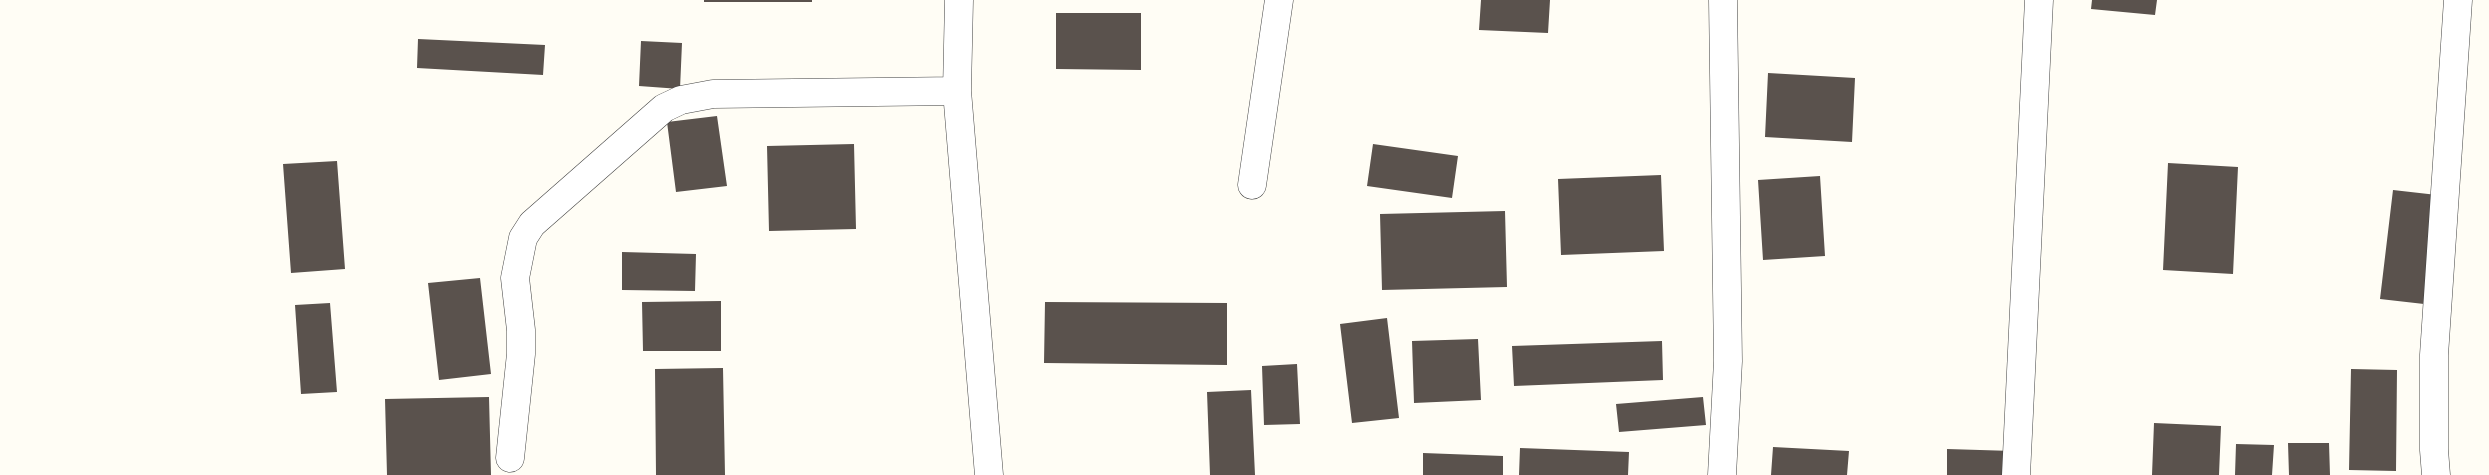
<!DOCTYPE html>
<style>
body{margin:0}
canvas{display:block;background:#fffdf5}
</style>
<canvas width="2489" height="475"></canvas>
<script>
const g = document.querySelector('canvas').getContext('2d');
g.lineJoin = 'round';
function fillPath(path, color) { g.fillStyle = color; g.fill(path, 'evenodd'); }
const poly = rows => new Path2D(rows.map(r => 'M' + r).join(''));
function stroke(path, color, width, dash) { g.strokeStyle = color; g.lineWidth = width; g.lineCap = dash ? 'butt' : 'round'; g.setLineDash(dash || []); g.stroke(path); }
const building = poly([
 [704,0,812,0,812,2,704,2],
 [1481,0,1550,0,1548,33,1479,30],
 [2092,0,2157,0,2155,15,2091,9],
 [1056,13,1141,13,1141,70,1056,69],
 [418,39,545,45,543,75,417,68],
 [641,41,682,43,680,89,639,86],
 [1768,73,1855,78,1852,142,1765,137],
 [717,116,727,186,676,192,667,122],
 [854,144,856,229,769,231,767,146],
 [1373,144,1458,156,1452,198,1367,186],
 [337,161,345,269,291,273,283,164],
 [2168,163,2238,167,2233,274,2163,270],
 [1661,175,1664,251,1561,255,1558,179],
 [1820,176,1825,256,1763,260,1758,180],
 [2393,190,2437,195,2424,304,2380,299],
 [1505,211,1507,287,1382,290,1380,214],
 [622,252,696,254,695,291,622,290],
 [480,278,491,374,439,380,428,283],
 [721,301,721,351,643,351,642,302],
 [1045,302,1227,303,1227,365,1044,363],
 [330,303,337,392,301,394,295,305],
 [1387,318,1399,418,1352,423,1340,324],
 [1478,339,1481,400,1414,403,1412,341],
 [1662,341,1663,380,1514,386,1512,346],
 [1297,364,1300,424,1264,425,1262,366],
 [723,368,725,475,656,475,655,369],
 [2351,369,2397,370,2396,471,2349,470],
 [1251,390,1255,475,1210,475,1207,392],
 [489,397,491,475,387,475,385,399],
 [1703,397,1706,425,1619,432,1616,404],
 [2154,423,2221,426,2219,475,2152,475],
 [2288,443,2329,443,2330,475,2289,475],
 [2236,444,2274,445,2272,475,2235,475],
 [1773,447,1849,451,1847,475,1771,475],
 [1520,448,1629,452,1628,475,1519,475],
 [1947,449,2013,451,2012,475,1947,475],
 [1423,453,1503,456,1503,475,1423,475]
]);
const minor = poly([
 [959,0,957,91,989,475],
 [1252,185,1279,0],
 [510,458,521,354,521,330,515,278,523,238,532,224,664,108,681,100,713,94,957,91],
 [1722,475,1728,361,1723,0],
 [2016,475,2039,0],
 [2436,475,2434,450,2434,355,2458,0]
]);
fillPath(building, '#5a524d');
stroke(minor, '#444', 29);
stroke(minor, '#fff', 28);
</script>
